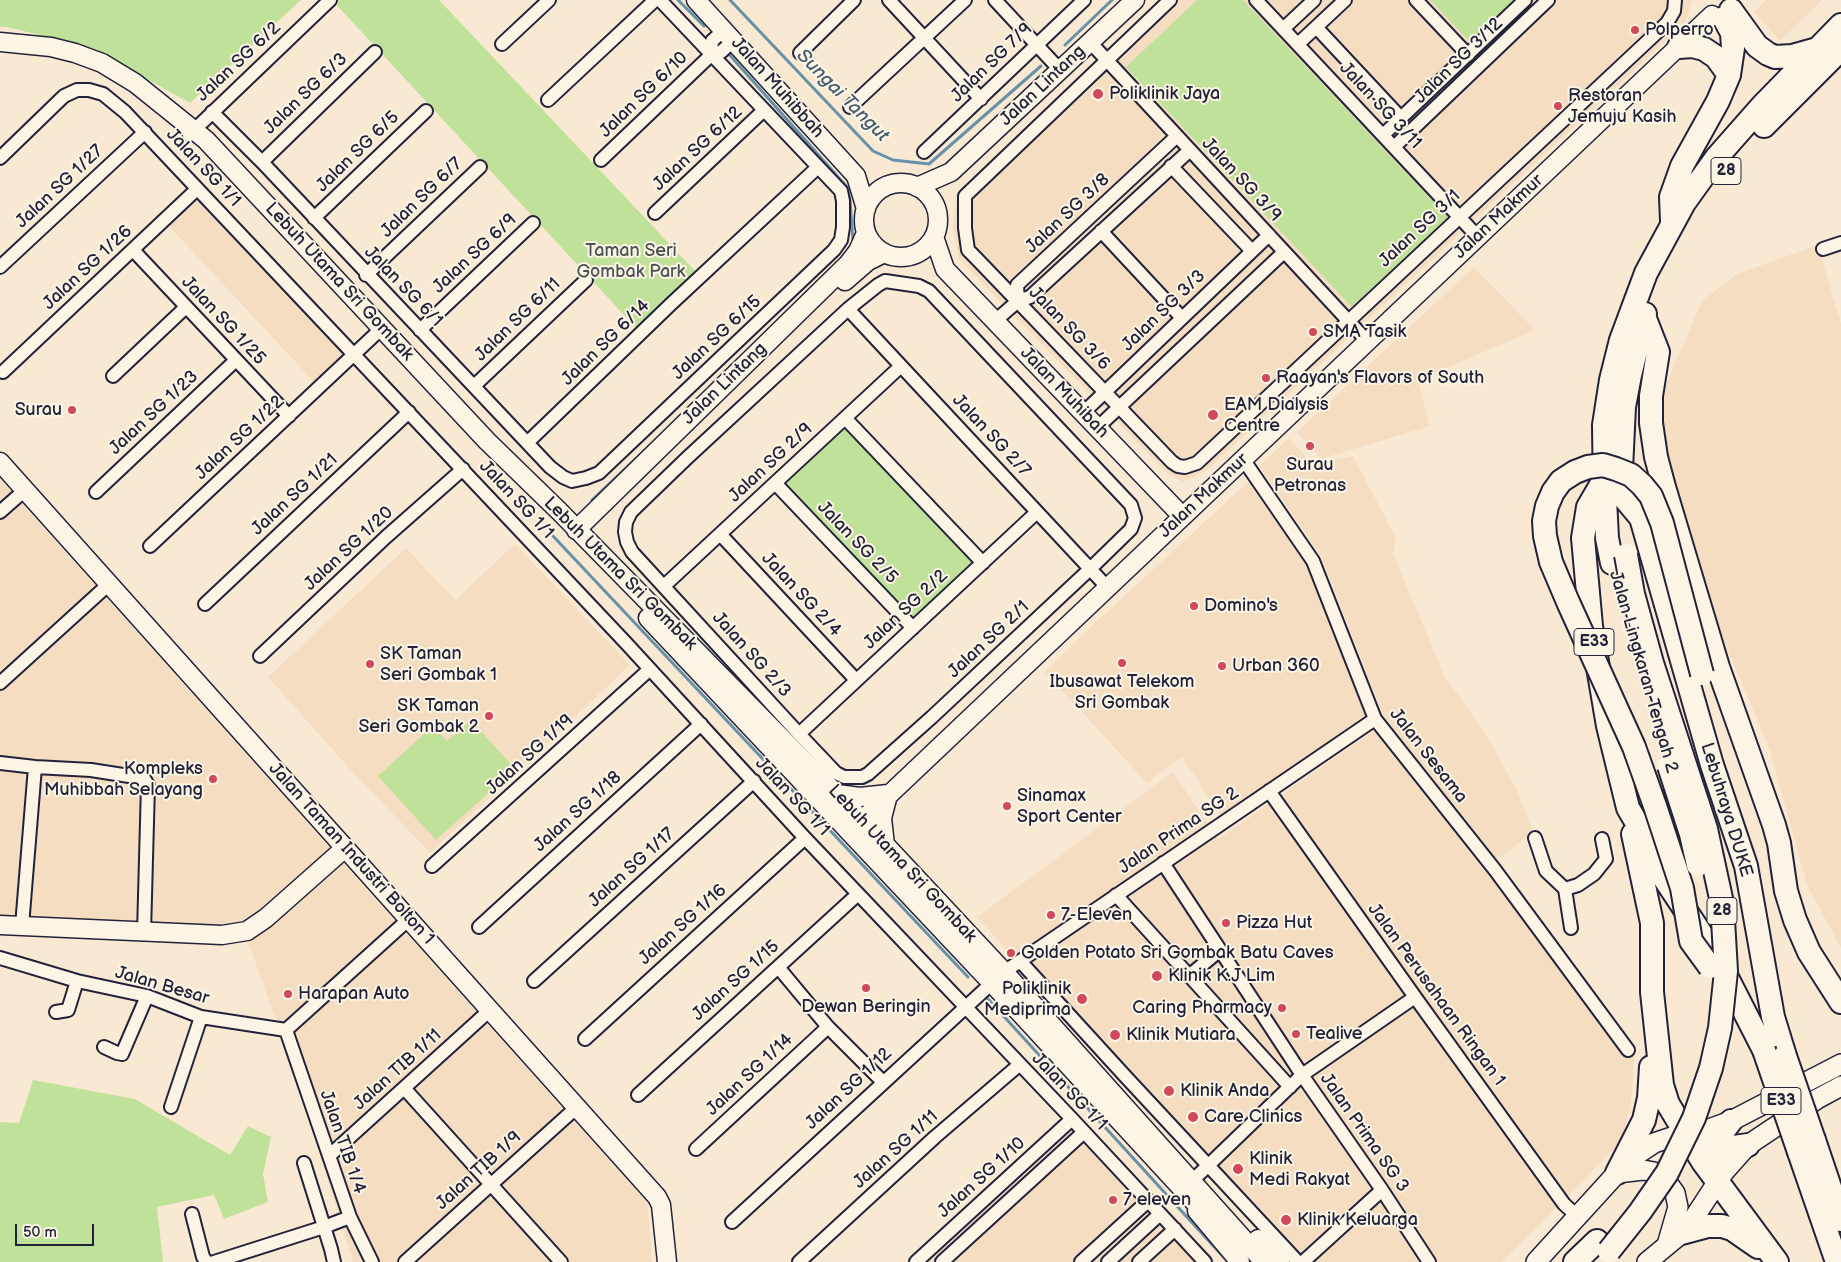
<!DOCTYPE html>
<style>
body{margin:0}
#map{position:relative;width:1841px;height:1262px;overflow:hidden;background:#fae9d2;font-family:"Balsamiq Sans",sans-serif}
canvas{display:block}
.scale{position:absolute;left:15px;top:1224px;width:79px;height:22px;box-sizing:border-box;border:2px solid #22223b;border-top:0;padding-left:6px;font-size:15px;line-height:18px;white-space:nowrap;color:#22223b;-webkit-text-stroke:4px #fcf5e5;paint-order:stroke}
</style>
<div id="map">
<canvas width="1841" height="1262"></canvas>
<div class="scale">50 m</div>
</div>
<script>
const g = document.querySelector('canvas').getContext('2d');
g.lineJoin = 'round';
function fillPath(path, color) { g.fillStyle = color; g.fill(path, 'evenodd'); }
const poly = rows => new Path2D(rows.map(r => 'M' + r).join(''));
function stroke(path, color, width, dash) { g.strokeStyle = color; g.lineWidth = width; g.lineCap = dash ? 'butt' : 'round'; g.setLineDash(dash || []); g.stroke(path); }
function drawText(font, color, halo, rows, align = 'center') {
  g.font = font + ' "Balsamiq Sans",sans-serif'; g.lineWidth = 4; g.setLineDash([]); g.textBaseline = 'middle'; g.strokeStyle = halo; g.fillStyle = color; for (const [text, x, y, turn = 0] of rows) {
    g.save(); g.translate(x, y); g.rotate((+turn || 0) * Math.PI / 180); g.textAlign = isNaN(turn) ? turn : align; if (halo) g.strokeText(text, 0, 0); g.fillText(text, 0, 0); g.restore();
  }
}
const built = poly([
 [1163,0,1692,0,1685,23,1206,471,1183,482,1168,474,959,259,953,230,956,195],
 [1766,0,1822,0,1780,41,1754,12],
 [196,195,348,355,316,384,166,223],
 [1818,245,1841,324,1841,948,1807,885,1770,751,1718,625,1667,468,1661,396,1702,301,1737,274],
 [1474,267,1535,330,1418,380,1430,426,1321,459,1297,432],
 [1289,438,1313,465,1353,456,1396,538,1393,554,1445,677,1483,730,1516,788,1533,832,1497,860,1635,1047,1631,1104,1621,1142,1502,1262,1288,1262,977,917,1173,772,1218,839,1386,722,1321,556,1259,466],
 [0,479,647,1203,652,1262,353,1262,292,1066,246,936,0,916],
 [1248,482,1304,561,1367,717,1221,816,1182,757,1147,783,1045,672,1081,636],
 [515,544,630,665,430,853,348,767,268,677,406,548,455,600],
 [1073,1123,1202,1262,922,1262]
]);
const green = poly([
 [0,0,301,0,190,103,91,48,7,27,0,27],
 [332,0,439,0,697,273,637,329],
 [1197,0,1243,0,1448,217,1352,307,1126,67],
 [1430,0,1515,0,1470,42],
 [845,418,983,563,913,628,775,483],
 [471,720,515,769,436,840,378,776,433,726,447,741],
 [33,1080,135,1099,230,1155,248,1126,271,1137,263,1174,268,1202,224,1219,214,1195,157,1207,163,1262,0,1262,0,1122,19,1123]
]);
const stream = poly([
 [678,0,704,26],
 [730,0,873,151,893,160,929,164,1041,66],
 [1065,45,1112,0],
 [727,52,847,187,850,200,853,242],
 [592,500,646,449],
 [553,536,968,977],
 [988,999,1228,1262]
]);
const street = poly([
 [889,0,981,99],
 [995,0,1060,70],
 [1170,0,965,196,965,228,968,250,975,257,1172,462,1178,466,1185,467,1197,463,1667,23,1674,11,1675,0],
 [1256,0,1478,237],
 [1416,0,1468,55],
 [1316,27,1401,118],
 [1283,29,1314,0],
 [1090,42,1367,341],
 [502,44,549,0],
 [1298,44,1345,0],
 [800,53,854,0],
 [711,55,712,41,724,30],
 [548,100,655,0],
 [850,107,965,0],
 [212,112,262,162,550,467,563,477,572,481,586,478,599,473,834,250,841,240,843,227,843,201,841,191,660,0],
 [189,135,330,0],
 [1383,135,1525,0],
 [1394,147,1548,0],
 [924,152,1084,0],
 [0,158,64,96,77,90,89,90,103,94,125,112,626,643,805,838,1072,1119,1205,1262],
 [601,160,711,55,721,52,734,40],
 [262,162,375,52],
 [1171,166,1252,251],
 [655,213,764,110],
 [314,218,426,111],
 [1101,231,1182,318],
 [1823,249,1841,243],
 [133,250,289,416],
 [0,267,145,132],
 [366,275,480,167],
 [885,281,919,286,929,291,1131,505,1135,518,1131,529,1090,569,932,717,868,774,862,777,844,777,836,773,799,734,632,552,627,542,625,532,626,522,631,512,687,458,848,309,878,285,885,281],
 [1018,301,1017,285,1177,136],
 [848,309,1107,587],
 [995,321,1018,301,1030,297,1190,150],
 [420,330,533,223],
 [3,372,197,189],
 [113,376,186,307],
 [474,386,586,280],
 [1083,413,1269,235],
 [845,418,983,563],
 [1097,428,1284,252],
 [528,442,671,304,818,167],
 [1243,459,1313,561,1375,719,1495,870,1628,1050],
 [775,483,913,628],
 [96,492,236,360],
 [0,512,25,490],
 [720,534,856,680],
 [150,546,382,328],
 [664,586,901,366],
 [205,604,409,412],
 [260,656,386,537,463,469],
 [0,683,109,584],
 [799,734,1037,512],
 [0,763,35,767,91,770,142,778,145,780,148,785,144,933],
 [1269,791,1415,997,1564,1204,1578,1217],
 [1535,838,1546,871,1565,889,1571,928],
 [1163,863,1302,1075,1382,1190,1429,1262],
 [432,866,650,669],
 [1565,889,1578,885,1594,874,1606,859,1602,839],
 [1116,895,1290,1087],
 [22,926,35,767],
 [479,927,701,724],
 [0,958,77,981,147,996,201,1017,286,1030],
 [1020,961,1125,1076,1298,1262],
 [778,967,828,1027,883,1082],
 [1004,972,1375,719],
 [1189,976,1220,950],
 [534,981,754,781],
 [56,1012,68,1010,77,981],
 [286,1030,350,1217,372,1262],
 [286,1030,409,919],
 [585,1039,805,838],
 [104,1047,117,1053,122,1054,147,996],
 [404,1088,561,1262],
 [638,1095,858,894],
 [171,1107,201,1017],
 [696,1149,828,1027],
 [329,1156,490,1010],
 [304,1163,331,1249,334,1262],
 [1192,1181,1302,1075,1415,997],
 [192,1214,203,1257,207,1262],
 [732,1222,992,983],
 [214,1262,324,1227,350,1217],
 [405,1262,577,1107],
 [799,1262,935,1137,1019,1065],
 [916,1262,1072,1119],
 [942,1262,1084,1132],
 [1081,1262,1148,1201],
 [1108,1262,1160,1214],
 [1139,1262,1175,1229],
 [1303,1262,1382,1190]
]);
const secondary = poly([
 [696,0,856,176,866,209],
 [0,42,51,47,75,53,102,63,135,83,206,140,487,441,559,511,862,820,1004,972,1264,1262],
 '864 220a37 37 0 1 1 74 0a37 37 0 1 1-74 0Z',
 [917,187,951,172,1135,0],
 [934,237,945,269,1182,516],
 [845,281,868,261,884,253],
 [0,462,657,1197,661,1205,667,1262],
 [576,530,848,264,858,251,866,233],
 [648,618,1022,1015,1209,1218],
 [837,794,860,797,888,794],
 [854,828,1712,15],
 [885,845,882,818,888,795],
 [0,925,222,935,247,931,266,918,345,848],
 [1197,1211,1240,1262],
 [1258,1239,1280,1262]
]);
const primary = poly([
 [1617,1173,1643,1170,1654,1172,1667,1182,1675,1193,1678,1207,1667,1245],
 [1536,1262,1617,1173,1639,1153,1654,1143,1672,1137,1709,1129,1731,1121,1841,1064],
 [1647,1262,1682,1233,1692,1221,1724,1172,1748,1145,1817,1099,1841,1086]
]);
const highway = poly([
 [1731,10,1757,46,1768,54,1775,57,1792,56,1817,49],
 [1679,47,1692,46,1704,49,1716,57,1729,75],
 [1764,126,1841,49],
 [1672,221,1671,197,1682,166,1718,101,1729,75,1733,48,1732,33,1724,18],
 [1644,316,1658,352,1651,396,1651,423,1656,457,1664,487,1718,667,1774,825,1779,843,1786,891,1795,920,1809,952,1841,1002],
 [1605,478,1588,507,1583,538,1591,626,1608,726,1628,808,1638,825,1660,872,1716,956,1764,1050],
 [1620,490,1624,407,1630,375,1645,314],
 [1620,493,1641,518,1712,765,1746,866,1773,1017,1785,1056],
 [1612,563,1607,538,1605,499,1604,425,1611,380,1621,340,1646,273,1684,203,1717,157,1762,106,1841,25],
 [1633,834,1652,923,1652,992,1662,1085,1668,1104,1703,1162,1777,1262],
 [1687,1137,1702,1148,1713,1150,1748,1145],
 [1814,1140,1841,1220],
 [1799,1152,1837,1262],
 [1712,1160,1713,1150,1716,1141,1731,1121],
 [1617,1173,1644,1120,1649,1098,1651,1067],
 [1682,1233,1708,1226,1722,1226,1732,1229,1758,1247],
 [1575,1262,1597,1241]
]);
const highwayBridge = poly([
 [1702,674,1662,523,1651,496,1642,485,1631,475,1616,469,1603,465,1588,467,1575,472,1561,481,1553,492,1547,506,1544,521,1545,536,1551,562,1568,602,1634,747,1655,806,1682,888,1691,941,1710,967],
 [1669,766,1691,834,1698,865],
 [1764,1050,1799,1152],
 [1785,1056,1814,1140],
 [1609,1251,1640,1212,1667,1173,1694,1118,1711,1068,1720,1028,1726,971,1722,903,1706,829,1652,663,1633,594,1626,555]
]);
const markers = [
 [1635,30,5,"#d1495b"],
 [1098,94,6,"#d1495b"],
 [1558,106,5,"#d1495b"],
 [1313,332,5,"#d1495b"],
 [1266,378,5,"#d1495b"],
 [72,410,5,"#d1495b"],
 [1213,415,6,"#d1495b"],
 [1310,446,5,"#d1495b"],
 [1194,606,5,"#d1495b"],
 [1122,663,5,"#d1495b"],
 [370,664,5,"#d1495b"],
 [1222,666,5,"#d1495b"],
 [489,716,5,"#d1495b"],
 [213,779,5,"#d1495b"],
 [1007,806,5,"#d1495b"],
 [1051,915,5,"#d1495b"],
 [1226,923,5,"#d1495b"],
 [1011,953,5,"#d1495b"],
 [1157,976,6,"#d1495b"],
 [866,988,5,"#d1495b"],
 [288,994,5,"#d1495b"],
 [1082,999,6,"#d1495b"],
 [1282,1008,5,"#d1495b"],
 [1296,1034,5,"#d1495b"],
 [1115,1035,6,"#d1495b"],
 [1169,1091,6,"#d1495b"],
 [1193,1117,6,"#d1495b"],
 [1238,1169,6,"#d1495b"],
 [1113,1200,5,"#d1495b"],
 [1286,1220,6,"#d1495b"]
];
const shields = [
 [1726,171,30],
 [1594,642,40],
 [1722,911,30],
 [1781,1101,40]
];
const shieldNames = [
 ["28",1726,171],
 ["E33",1594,642],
 ["28",1722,911],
 ["E33",1781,1101]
];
const poiNames = [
 ["Polperro",1645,30],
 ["Poliklinik Jaya",1109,94],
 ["Restoran",1568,96],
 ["Jemuju Kasih",1568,117],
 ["SMA Tasik",1323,332],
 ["Raayan's Flavors of South",1276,378],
 ["EAM Dialysis",1224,405],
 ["Centre",1224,426],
 ["Surau",62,410,"right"],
 ["Surau",1310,465,"center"],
 ["Petronas",1310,486,"center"],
 ["Domino's",1204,606],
 ["SK Taman",380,654],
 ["Seri Gombak 1",380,675],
 ["Urban 360",1232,666],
 ["Ibusawat Telekom",1122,682,"center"],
 ["Sri Gombak",1122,703,"center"],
 ["SK Taman",479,706,"right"],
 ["Seri Gombak 2",479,727,"right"],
 ["Kompleks",203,769,"right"],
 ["Muhibbah Selayang",203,790,"right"],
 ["Sinamax",1017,796],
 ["Sport Center",1017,817],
 ["7-Eleven",1061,915],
 ["Pizza Hut",1236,923],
 ["Golden Potato Sri Gombak Batu Caves",1021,953],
 ["Klinik K.J Lim",1168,976],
 ["Poliklinik",1071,989,"right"],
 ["Mediprima",1071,1010,"right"],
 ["Harapan Auto",298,994],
 ["Dewan Beringin",866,1007,"center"],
 ["Caring Pharmacy",1272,1008,"right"],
 ["Tealive",1306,1034],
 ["Klinik Mutiara",1126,1035],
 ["Klinik Anda",1180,1091],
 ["Care Clinics",1204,1117],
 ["Klinik",1249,1159],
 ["Medi Rakyat",1249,1180],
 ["7 eleven",1123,1200],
 ["Klinik Keluarga",1297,1220]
];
const streetNames = [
 ["Jalan SG 3/12",1459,61,-44],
 ["Jalan SG 6/2",239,62,-43],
 ["Jalan SG 7/9",992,63,-44],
 ["Jalan Lintang",1043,86,-43],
 ["Jalan Muhibbah",777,88,48],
 ["Jalan SG 6/3",306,94,-44],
 ["Jalan SG 6/10",644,95,-44],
 ["Jalan SG 3/11",1380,106,47],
 ["Jalan SG 6/12",698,149,-43],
 ["Jalan SG 6/5",358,152,-44],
 ["Jalan SG 1/1",203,168,47],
 ["Jalan SG 3/9",1241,180,47],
 ["Jalan SG 1/27",60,187,-43],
 ["Jalan SG 6/7",422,198,-44],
 ["Jalan SG 3/8",1068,214,-43],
 ["Jalan Makmur",1499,217,-43],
 ["Jalan SG 3/1",1420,229,-43],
 ["Jalan SG 6/9",475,254,-43],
 ["Jalan SG 1/26",88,268,-43],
 ["Lebuh Utama Sri Gombak",339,282,47],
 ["Jalan SG 6/1",403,287,46],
 ["Jalan SG 3/3",1164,311,-44],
 ["Jalan SG 6/11",518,320,-44],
 ["Jalan SG 1/25",223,321,47],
 ["Jalan SG 3/6",1069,329,46],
 ["Jalan SG 6/15",717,338,-43],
 ["Jalan SG 6/14",606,343,-44],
 ["Jalan Lintang",725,384,-44],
 ["Jalan Muhibah",1064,393,46],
 ["Jalan SG 1/23",154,413,-43],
 ["Jalan SG 2/7",991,436,47],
 ["Jalan SG 1/22",240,438,-43],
 ["Jalan SG 2/9",771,463,-43],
 ["Jalan SG 1/21",295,495,-43],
 ["Jalan Makmur",1204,496,-43],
 ["Jalan SG 1/1",516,500,47],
 ["Jalan SG 2/5",857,543,46],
 ["Jalan SG 1/20",349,549,-43],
 ["Lebuh Utama Sri Gombak",620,574,45],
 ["Jalan SG 2/4",801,595,47],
 ["Jalan SG 2/2",906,610,-43],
 ["Jalan SG 2/1",989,640,-43],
 ["Jalan SG 2/3",751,655,48],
 ["Jalan Lingkaran Tengah 2",1643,672,74],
 ["Jalan SG 1/19",530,755,-42],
 ["Jalan Sesama",1428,756,52],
 ["Jalan SG 1/1",792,797,47],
 ["Lebuhraya DUKE",1726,810,73],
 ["Jalan SG 1/18",578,812,-42],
 ["Jalan Prima SG 2",1179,831,-34],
 ["Jalan Taman Industri Bolton 1",351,854,48],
 ["Lebuh Utama Sri Gombak",902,864,47],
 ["Jalan SG 1/17",632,868,-42],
 ["Jalan SG 1/16",683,925,-42],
 ["Jalan SG 1/15",736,981,-42],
 ["Jalan Besar",162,986,16],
 ["Jalan Perusahaan Ringan 1",1436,995,54],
 ["Jalan TIB 1/11",398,1070,-42],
 ["Jalan SG 1/14",750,1075,-43],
 ["Jalan SG 1/12",849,1089,-43],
 ["Jalan SG 1/1",1069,1092,46],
 ["Jalan Prima SG 3",1364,1133,55],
 ["Jalan TIB 1/4",342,1142,71],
 ["Jalan SG 1/11",896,1150,-42],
 ["Jalan TIB 1/9",479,1171,-42],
 ["Jalan SG 1/10",982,1178,-42]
];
const parkNames = [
 ["Taman Seri",631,251],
 ["Gombak Park",631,272]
];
const waterNames = [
 ["Sungai Tangut",842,96,45]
];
fillPath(built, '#f5ddc1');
fillPath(green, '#c0e19a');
stroke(stream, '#6592a8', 3);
stroke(street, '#22223b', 16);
stroke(secondary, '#22223b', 21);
stroke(primary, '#22223b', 22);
stroke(highway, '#22223b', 26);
stroke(street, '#fcf5e5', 12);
stroke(secondary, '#fcf5e5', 18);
stroke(primary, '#fcf5e5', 19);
stroke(highway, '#fcf5e5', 22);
stroke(highwayBridge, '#22223b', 26, []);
stroke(highwayBridge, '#fcf5e5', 22);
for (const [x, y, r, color] of markers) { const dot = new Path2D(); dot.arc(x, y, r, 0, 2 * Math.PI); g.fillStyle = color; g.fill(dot); stroke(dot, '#fcf5e5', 2); }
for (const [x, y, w] of shields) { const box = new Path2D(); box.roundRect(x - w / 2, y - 13.5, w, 27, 4); g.fillStyle = '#fcf5e5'; g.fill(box); stroke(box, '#22223b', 1); }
drawText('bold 16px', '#22223b', null, shieldNames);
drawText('18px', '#22223b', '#fcf5e5', poiNames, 'left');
drawText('18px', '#22223b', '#fcf5e5', streetNames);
drawText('18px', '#4a5253', '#fcf5e5', parkNames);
drawText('italic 19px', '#435a71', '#fcf5e5', waterNames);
</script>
